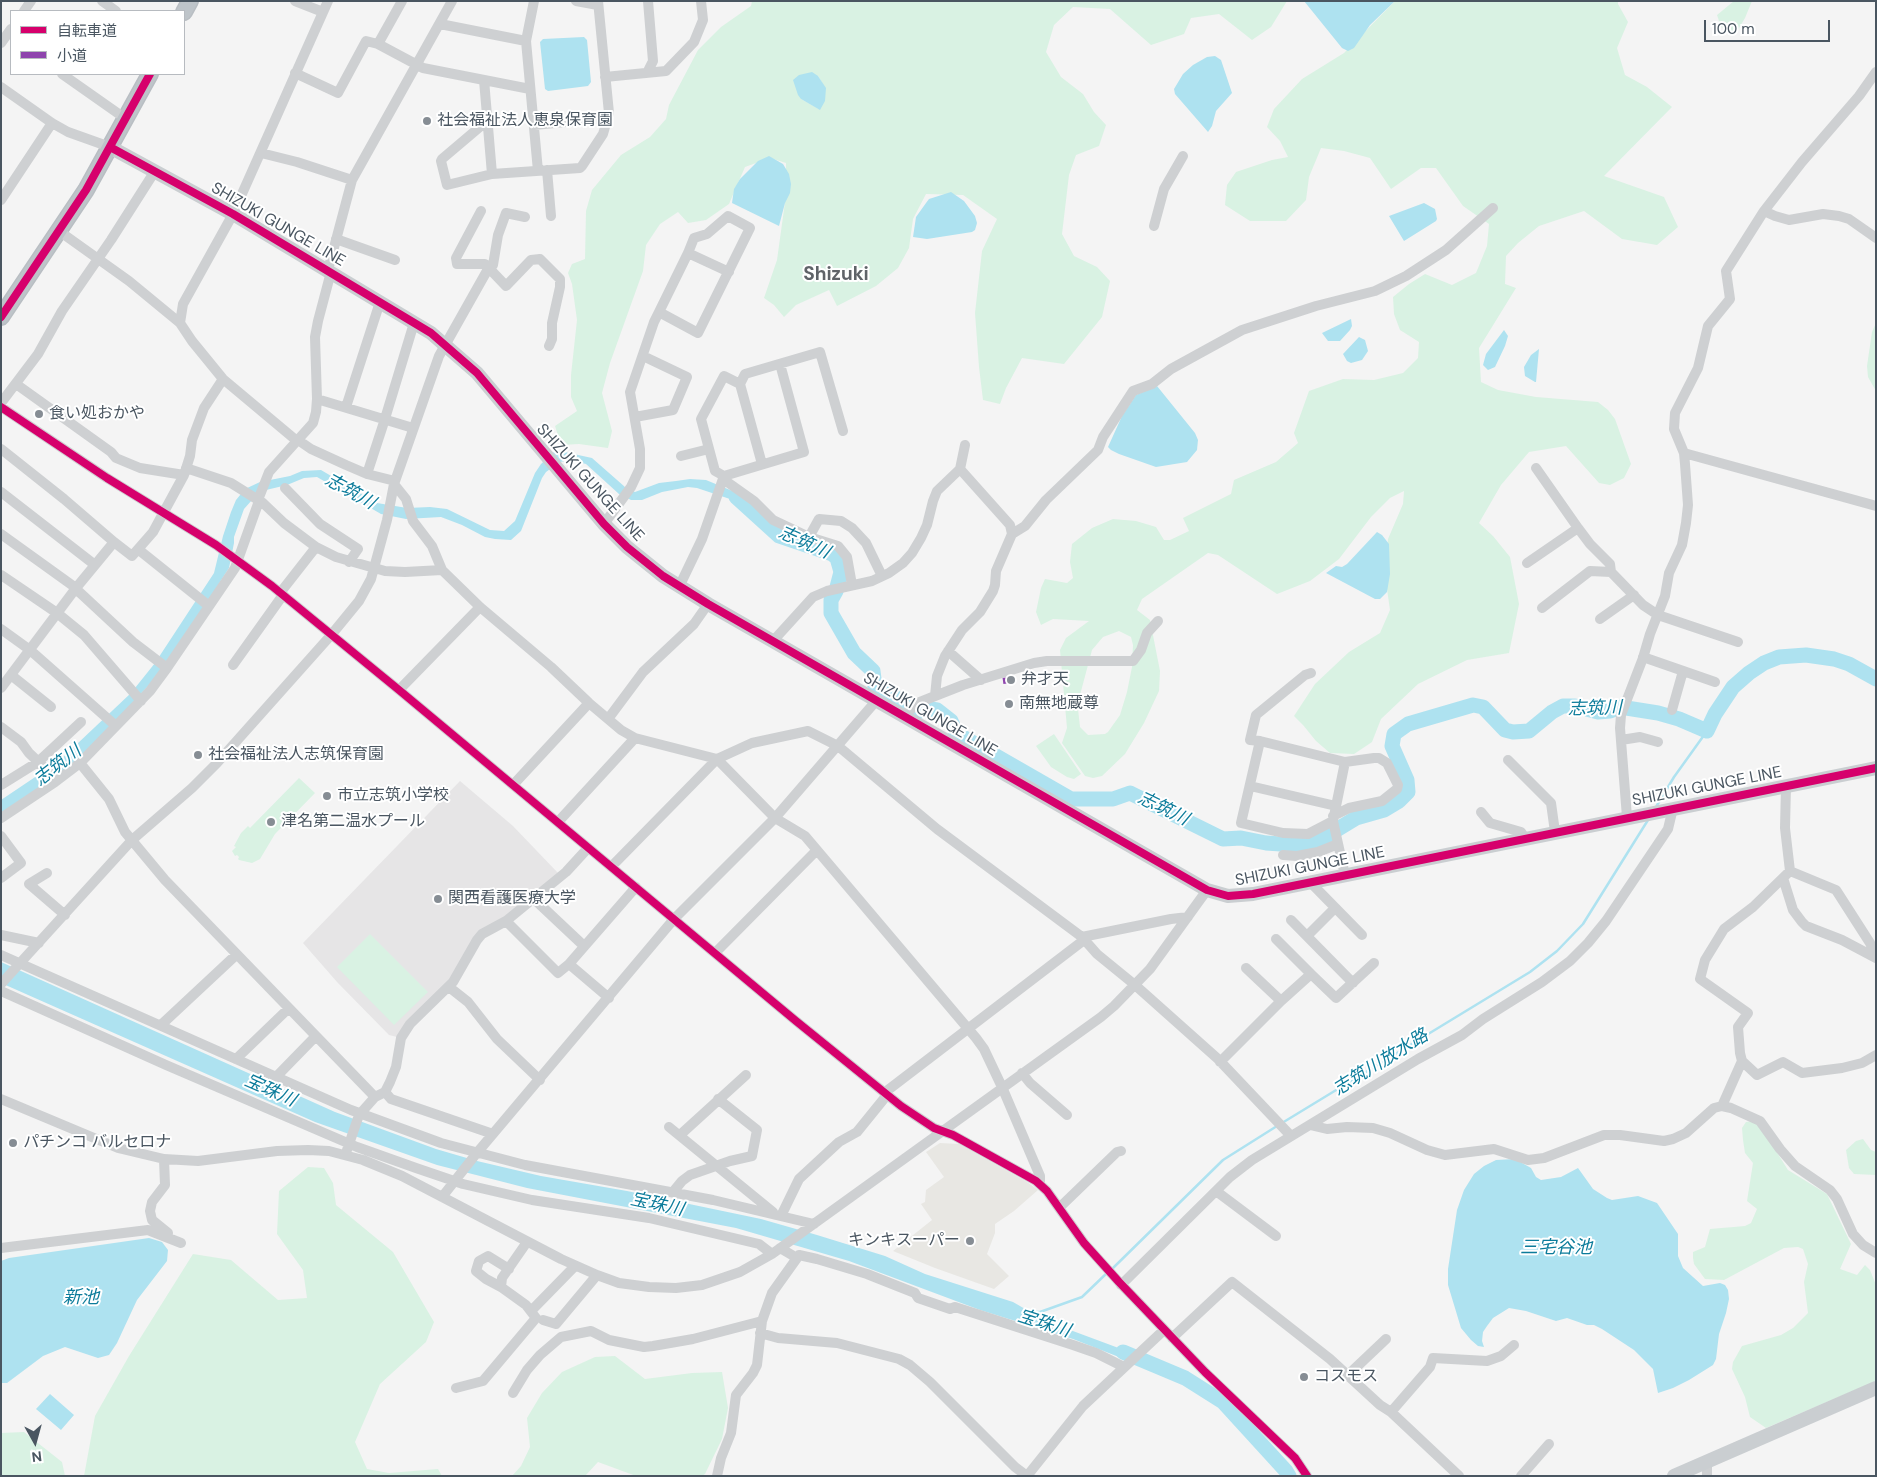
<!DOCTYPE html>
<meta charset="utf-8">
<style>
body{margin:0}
#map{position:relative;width:1877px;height:1477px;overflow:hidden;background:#f4f4f4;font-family:"DM Sans","Noto Sans JP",sans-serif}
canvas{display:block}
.frame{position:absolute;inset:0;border:2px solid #4a5661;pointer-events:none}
.legend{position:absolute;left:10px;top:10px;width:175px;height:65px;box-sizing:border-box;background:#fff;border:1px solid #b7bbc0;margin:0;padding:6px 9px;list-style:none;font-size:15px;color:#4a5661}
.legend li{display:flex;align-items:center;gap:10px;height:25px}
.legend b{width:25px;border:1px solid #b7bbc0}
.north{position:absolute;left:10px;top:1417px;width:50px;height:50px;-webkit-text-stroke:4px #fff;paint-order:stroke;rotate:173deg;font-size:14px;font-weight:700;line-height:20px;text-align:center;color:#4a5661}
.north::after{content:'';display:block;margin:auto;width:18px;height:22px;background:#4a5661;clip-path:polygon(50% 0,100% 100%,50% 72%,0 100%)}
.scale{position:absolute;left:1704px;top:20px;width:126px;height:22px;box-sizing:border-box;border:2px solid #4a5661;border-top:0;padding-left:6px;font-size:15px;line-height:18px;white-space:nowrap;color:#4a5661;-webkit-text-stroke:4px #fff;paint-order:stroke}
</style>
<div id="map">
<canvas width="1877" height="1477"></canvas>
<div class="frame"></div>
<ul class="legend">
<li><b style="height:6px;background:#d6006c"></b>自転車道</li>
<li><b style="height:6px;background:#8e44ad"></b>小道</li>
</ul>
<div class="north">N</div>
<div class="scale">100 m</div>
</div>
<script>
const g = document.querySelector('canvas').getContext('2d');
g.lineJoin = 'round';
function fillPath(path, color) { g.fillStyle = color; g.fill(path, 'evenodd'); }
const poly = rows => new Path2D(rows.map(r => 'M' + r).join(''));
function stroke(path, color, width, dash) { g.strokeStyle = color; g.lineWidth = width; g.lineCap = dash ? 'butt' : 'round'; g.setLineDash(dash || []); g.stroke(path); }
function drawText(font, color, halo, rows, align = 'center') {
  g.font = font + ' "DM Sans","Noto Sans JP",sans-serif'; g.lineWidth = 4; g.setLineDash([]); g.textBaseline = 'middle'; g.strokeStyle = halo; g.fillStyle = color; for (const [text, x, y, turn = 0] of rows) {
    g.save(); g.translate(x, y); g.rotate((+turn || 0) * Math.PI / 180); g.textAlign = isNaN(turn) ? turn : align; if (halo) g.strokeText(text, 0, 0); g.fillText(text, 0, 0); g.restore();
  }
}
const commercial = poly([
 [940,1143,959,1144,1027,1182,1038,1190,1014,1211,995,1224,995,1233,987,1254,1009,1276,994,1289,935,1268,893,1251,932,1220,921,1204,925,1202,926,1190,944,1177,926,1152]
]);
const education = poly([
 [460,781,513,826,559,874,499,923,480,932,450,980,397,1037,389,1035,337,982,303,943]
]);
const green = poly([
 [752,1,1287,1,1271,27,1252,40,1219,14,1191,18,1184,34,1151,45,1110,9,1073,7,1054,25,1046,52,1061,77,1083,94,1094,112,1106,125,1099,146,1076,155,1069,175,1062,234,1074,256,1097,267,1110,281,1102,317,1064,364,1022,358,1006,388,1000,404,983,400,979,367,975,313,982,251,997,219,963,195,926,194,913,219,909,248,898,268,876,286,837,306,829,290,796,305,784,317,774,305,764,298,777,260,786,195,786,163,770,158,745,167,729,204,706,220,688,223,678,212,660,224,646,245,643,271,610,363,602,393,612,431,608,448,579,444,561,445,555,426,577,411,571,397,571,375,577,320,572,284,568,273,572,264,585,259,586,211,592,190,621,155,650,137,666,119,669,105,698,50,721,27,751,6],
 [818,76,825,88,819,109,801,99],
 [1395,1,1618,1,1618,4,1628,22,1617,48,1625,75,1647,87,1672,107,1604,176,1664,197,1678,227,1657,245,1622,239,1584,211,1539,226,1518,243,1506,256,1505,284,1516,288,1479,348,1481,382,1498,390,1536,397,1598,402,1608,410,1615,419,1631,464,1624,478,1610,485,1599,483,1566,446,1529,452,1501,485,1479,523,1493,536,1510,557,1519,604,1509,653,1467,660,1418,684,1381,719,1372,742,1354,754,1330,753,1316,741,1303,725,1294,716,1315,684,1349,652,1380,633,1390,610,1385,575,1388,539,1403,504,1404,491,1390,498,1371,517,1339,559,1310,581,1277,594,1218,555,1208,553,1142,599,1137,610,1150,620,1160,671,1159,691,1144,723,1125,754,1102,776,1093,778,1085,776,1062,743,1067,728,1060,650,1066,638,1089,621,1053,619,1041,625,1036,612,1041,588,1045,579,1067,583,1073,578,1070,562,1072,544,1092,528,1113,519,1136,521,1156,527,1164,540,1170,540,1189,531,1183,518,1231,494,1234,480,1276,462,1298,443,1294,433,1309,391,1343,379,1374,380,1403,373,1418,358,1419,342,1400,330,1394,314,1393,297,1409,284,1425,274,1452,285,1476,273,1487,246,1489,224,1463,206,1436,168,1421,168,1391,189,1370,158,1344,151,1321,148,1309,177,1306,200,1286,221,1250,221,1225,205,1227,185,1236,172,1272,160,1288,157,1280,141,1267,127,1274,109,1302,79,1344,53],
 [1119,631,1131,637,1133,645,1132,667,1127,692,1120,715,1108,732,1105,734,1088,735,1080,727,1078,709,1080,695,1092,650,1103,637],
 [1734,1,1752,1,1745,18,1736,33,1721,27,1717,15],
 [1876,323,1876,391,1868,377,1867,366,1872,332],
 [1054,734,1081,774,1074,779,1067,777,1051,767,1036,746],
 [299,778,315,793,275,834,260,859,252,863,239,860,238,859,239,857,237,855,235,856,232,851,236,847,234,846,241,833,248,826,250,828],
 [370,934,428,992,394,1025,337,967],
 [1753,1121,1759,1124,1788,1170,1827,1194,1851,1244,1840,1269,1857,1275,1865,1265,1870,1270,1876,1285,1876,1381,1766,1428,1750,1417,1745,1397,1732,1369,1733,1362,1742,1346,1781,1335,1793,1328,1808,1313,1804,1282,1808,1264,1803,1249,1798,1247,1784,1248,1724,1280,1705,1279,1694,1264,1693,1258,1693,1252,1705,1247,1710,1229,1745,1226,1751,1223,1757,1209,1747,1201,1753,1163,1745,1153,1743,1140,1742,1128,1746,1122],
 [1863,1139,1871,1150,1876,1152,1876,1175,1854,1174,1849,1168,1846,1150,1856,1141],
 [308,1167,324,1168,333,1183,336,1205,393,1252,434,1322,426,1342,380,1384,355,1442,367,1469,389,1473,438,1469,442,1476,84,1476,95,1416,129,1356,193,1254,231,1260,278,1300,307,1298,303,1270,277,1234,279,1191],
 [615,1356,645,1379,692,1373,722,1372,728,1408,722,1439,705,1474,702,1476,636,1476,598,1462,585,1476,512,1476,521,1466,530,1447,527,1418,542,1393,562,1372,595,1357],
 [24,1432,62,1462,65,1476,1,1476,1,1433]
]);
const water = poly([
 [1304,1,1395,1,1370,25,1354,48,1348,51,1342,48],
 [584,37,587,40,591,82,588,86,548,91,545,89,540,42,543,39],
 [1215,56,1221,60,1232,93,1216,111,1212,126,1208,132,1175,94,1174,89,1183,74,1193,65,1207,57],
 [812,72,818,76,826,88,825,101,820,110,801,99,798,95,793,80,799,75],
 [769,156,783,164,789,174,791,184,790,193,785,203,779,226,732,203,734,189,740,179,758,161],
 [951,192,964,201,975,216,977,223,975,230,972,232,927,239,913,237,916,217,926,203,929,199],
 [1424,203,1435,209,1437,219,1436,221,1404,241,1389,216],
 [1351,319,1352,326,1350,330,1340,341,1328,341,1322,333],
 [1504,330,1508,336,1505,346,1495,367,1488,370,1483,365,1486,354],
 [1359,337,1365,340,1368,351,1362,360,1351,363,1347,361,1343,354],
 [1539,349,1536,382,1535,382,1525,376,1524,367,1531,355],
 [1157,386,1195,433,1198,440,1197,450,1187,462,1156,467,1119,454,1111,450,1108,447,1122,416,1136,395],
 [555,451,560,451,592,458,625,487,635,492,659,483,676,481,690,479,706,480,735,492,755,509,746,512,730,499,697,488,688,487,662,492,642,500,631,500,619,494,586,464,570,460,560,462,546,472,542,478,521,531,511,540,495,539,485,537,462,525,441,517,406,519,381,514,317,477,304,478,287,485,266,490,252,500,244,509,234,537,234,543,229,568,164,669,77,762,1,815,1,800,59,761,131,693,155,663,214,573,223,536,231,512,236,500,245,489,260,482,290,476,302,471,321,470,377,503,407,508,430,507,447,509,490,530,504,531,515,521,535,473,541,464],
 [1377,532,1382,535,1389,544,1390,574,1387,592,1380,599,1375,599,1326,573,1336,566,1342,567,1347,564],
 [1,962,335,1112,436,1149,477,1161,541,1176,627,1191,761,1219,817,1235,885,1256,925,1274,1013,1302,1046,1321,1132,1353,1124,1359,1073,1339,980,1310,849,1261,736,1228,527,1188,437,1165,315,1122,1,983],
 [1515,1159,1531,1168,1536,1177,1541,1180,1561,1177,1578,1168,1593,1189,1607,1198,1612,1200,1638,1196,1657,1203,1678,1234,1678,1256,1683,1268,1703,1286,1720,1283,1725,1285,1728,1290,1729,1299,1726,1313,1719,1334,1716,1359,1713,1365,1689,1380,1673,1388,1658,1393,1653,1369,1634,1350,1602,1329,1594,1325,1587,1325,1567,1318,1556,1321,1526,1311,1509,1308,1493,1318,1487,1326,1483,1332,1482,1341,1484,1347,1478,1346,1471,1340,1461,1328,1448,1285,1448,1269,1457,1210,1464,1190,1474,1174,1484,1166,1496,1160],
 [149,1238,162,1242,168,1250,167,1261,137,1300,117,1343,109,1355,98,1358,65,1347,43,1356,7,1383,1,1383,1,1261,9,1258],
 [50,1394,74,1415,61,1430,36,1409]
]);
const stream = poly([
 [1656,807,1674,777,1707,731],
 [1282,1123,1530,972,1557,951,1583,924,1648,820],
 [1112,1269,1223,1160,1277,1126],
 [1028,1312,1040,1312,1082,1297,1108,1272]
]);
const river = poly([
 [736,497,779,536,832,554,837,558,841,572,836,591,831,600,831,613,854,653,873,671,875,687,921,711,931,709,937,710,951,721,956,733,1071,799,1113,799,1130,793,1223,839,1241,838,1266,843,1310,846,1356,818,1384,810,1399,801,1408,792,1407,780,1392,746,1394,734,1408,724,1473,705,1483,707,1505,730,1513,732,1529,731,1552,712,1563,706,1575,706,1598,712,1610,711,1620,707,1658,713,1679,719,1707,731,1715,714,1733,687,1749,673,1764,663,1779,657,1806,655,1834,659,1849,664,1876,679],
 [1123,1352,1185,1378,1223,1402,1286,1471,1289,1476]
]);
const minor = poly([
 [102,1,116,11],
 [295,1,323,12],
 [402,1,378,44,423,68,530,89],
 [534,1,526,41,538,171],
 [576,1,598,5],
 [24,11,31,1],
 [440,24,526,41],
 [1,43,11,29],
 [295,73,338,93,366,41,378,44],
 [647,73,653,61,648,1],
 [62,74,126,119],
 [605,77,666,71,694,42,703,20,701,1],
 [484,80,492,174],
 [1,87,52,123,68,132,110,147],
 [488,120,442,159,441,161,447,185,492,174,580,168,582,166,603,134,609,113,598,1],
 [534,125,608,118],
 [261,153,297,162,352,180],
 [547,170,551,216],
 [1,200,52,123],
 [481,211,456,258,457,264,485,264,506,286,531,260,540,259,560,279,560,287,552,323,552,339,549,346],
 [1764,211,1775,216,1789,220,1823,214,1839,216,1849,219,1876,238],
 [1154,226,1164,189,1183,156],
 [59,231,129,281,180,323,192,341,223,379,297,441],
 [336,239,395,260],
 [688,253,729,272],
 [328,270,352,180,452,1],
 [180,323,183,304,233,214,328,1],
 [16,384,111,452,116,458,140,468,184,475],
 [740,384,724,376,701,419,715,471,724,476,804,452,780,364],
 [317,399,413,428],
 [1,403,38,354,62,311,111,240,155,171],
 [1,407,107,478,216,545,272,586,399,690,796,1021,901,1106,934,1128,953,1135,1036,1181,1047,1191,1084,1243,1119,1282,1205,1372,1295,1458,1307,1476],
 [346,407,380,302],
 [635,417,673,410,687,377,643,356],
 [298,440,311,449,346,465,367,474,395,481],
 [1,449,64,499,114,542],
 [1684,453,1876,506],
 [681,456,709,449],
 [762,464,740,384,745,374,820,352,843,431],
 [186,468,231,483,263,503,284,523,316,547,336,557,385,571,405,572,442,570],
 [1536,468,1578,528],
 [960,469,1010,525,1012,534,996,571,995,585,993,591,980,612,962,630,945,656,937,676,935,696,963,685,1034,663,1047,661,1133,661,1141,650,1147,633,1158,621],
 [367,474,384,422,414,323],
 [723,479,754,501,773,520,809,537,838,546,847,557,852,585],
 [394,484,406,499,413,521,432,546,442,570,480,607,551,667,589,703,621,730,635,738,717,759,775,818,805,836,976,1038,984,1049,1002,1087,1040,1176,1040,1184],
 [285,488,320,524,358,549,349,562],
 [1,492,95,565],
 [258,500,269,472,313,423,316,412,317,399,315,337,318,321,331,272],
 [604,524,631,487,640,468,640,449,630,392,654,322,659,312,688,253,694,238,707,234,728,216,750,228,698,333,659,312],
 [1,534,76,588],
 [1012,534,1025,526,1046,500,1098,450,1103,437,1133,391,1152,384,1171,369,1242,330,1316,306,1375,291,1406,276,1446,250,1493,208],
 [809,537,819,519,841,521,852,528,866,543,882,576],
 [139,550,209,606],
 [1527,563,1578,528,1590,544,1610,564,1611,572],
 [1,575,57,613,84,635,141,701],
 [679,587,702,539,724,476],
 [76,589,133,642,167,668],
 [280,593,316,547],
 [1542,608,1590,571,1611,572,1643,605,1658,615,1738,642],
 [1600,619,1634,595],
 [1,629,30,650,116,726],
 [773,641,813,597,827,591,872,581,889,573,903,563,912,553,921,538,927,525,933,501,937,491,960,469,965,445],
 [948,651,981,680],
 [1643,657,1715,682],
 [233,665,283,595],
 [11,675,51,707],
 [1,688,76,588,114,542,132,556,153,532,184,475,190,456,192,440,204,408,223,379],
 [399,690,480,607],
 [1672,710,1683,671],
 [903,716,920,702,935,696],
 [608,719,643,672,694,624,708,604],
 [1,727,21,742,29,753,47,770,55,782],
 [1621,740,1640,737,1658,742],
 [1260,741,1250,740,1256,715,1305,675,1311,673],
 [1508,760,1551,803,1555,832],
 [1345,762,1333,821,1345,875],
 [80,763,109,799,125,832,165,880,375,1097],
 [1,785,38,762,81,722],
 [513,785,589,703],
 [1250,786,1336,806],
 [1481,812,1490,823,1521,832,1525,838],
 [1627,817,1620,728,1621,715,1643,658,1650,634,1665,596,1669,573,1682,545,1686,523,1688,505,1685,464,1684,453,1674,429,1675,413,1698,368,1708,326,1730,299,1726,271,1764,211,1802,162,1859,96,1876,72],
 [1,818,55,782,80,763,150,691,167,668,235,568,259,501],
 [1333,821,1308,834,1283,833,1241,823,1260,741,1345,762,1374,758,1379,758,1387,763,1398,785,1397,789,1382,801,1349,808,1333,816],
 [558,822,635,738],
 [1,836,21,863,1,878],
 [1283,855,1297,856,1318,852,1338,844],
 [611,867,717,759,752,743,808,731,838,746,937,829,1082,937,1097,954,1135,985,1218,1059,1291,1136],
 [1790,871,1836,890,1870,943,1876,957],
 [47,873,29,884,65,915],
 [1783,878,1793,910,1802,922,1806,926,1842,940,1876,958],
 [1310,882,1362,935],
 [533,898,584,946],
 [1291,920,1353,983],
 [506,921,558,973,569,964],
 [1,935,39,943],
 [1307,936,1335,908],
 [1082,937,1171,919,1188,917],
 [715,953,817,850],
 [1,955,351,1110,441,1143,525,1165,713,1200,814,1224],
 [1246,968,1281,1001],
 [1311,974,1336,998,1374,963],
 [1,984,132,840,192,788,217,763,332,634,359,601,371,579,387,520,394,484,439,356,488,269,493,265,498,235,506,213,525,217],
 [449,987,468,1002,497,1039,540,1080],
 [1,991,166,1065,357,1147,416,1168,463,1184,532,1200,649,1218,759,1244,772,1254],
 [609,998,569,964,636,887],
 [161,1025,236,955],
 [236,1059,288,1009],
 [1742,1061,1757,1075,1783,1062,1802,1073,1842,1068,1862,1063,1876,1055],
 [1220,1062,1281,1001,1311,974,1276,939],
 [1022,1073,1030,1083,1067,1115],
 [276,1077,315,1037],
 [385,1092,391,1099,493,1134],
 [884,1093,1084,940],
 [1,1099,118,1148,164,1159,198,1161,277,1151,308,1150,329,1151,363,1160,402,1176,561,1259,597,1275,619,1283,649,1287,676,1288,702,1285,740,1272,772,1254,1101,1017,1114,1006,1150,969,1207,890],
 [1722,1106,1742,1061,1740,1053,1738,1027,1748,1013,1700,979,1705,960,1724,929,1753,907,1790,871,1785,828,1786,786],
 [1310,1125,1327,1129,1347,1127,1373,1128,1390,1133,1427,1150,1445,1155,1494,1149,1528,1160,1544,1158,1604,1135,1620,1135,1664,1141,1673,1139,1686,1133,1714,1108,1722,1106,1731,1108,1760,1121,1780,1149,1795,1166,1830,1190,1837,1199,1853,1234,1863,1245,1876,1253],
 [669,1127,773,1212],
 [680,1135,746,1075],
 [347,1150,359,1115,375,1097,385,1092,390,1082,396,1067,401,1038,410,1024,453,982,477,940,482,934,506,921,566,872,588,848],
 [164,1159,165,1185,152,1202,150,1211,152,1220,168,1233],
 [1216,1191,1276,1236],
 [673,1192,682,1181,690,1175,730,1161,752,1156,757,1130,718,1099],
 [442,1197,476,1154,674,919,775,818,876,701],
 [1059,1208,1117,1152,1121,1151],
 [781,1216,799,1179,839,1142,857,1132,887,1095],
 [1,1248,148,1230,181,1243],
 [797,1258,799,1255,817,1259,867,1274,915,1293,918,1298,950,1309,955,1307,1073,1345,1096,1353,1124,1367],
 [1121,1285,1230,1177,1252,1160,1418,1059,1462,1035,1483,1019,1542,982,1570,961,1588,943,1606,921,1668,829,1673,808],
 [501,1287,486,1279,476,1271,479,1261,488,1256,509,1269],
 [531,1311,575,1266],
 [543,1320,556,1324,597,1275],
 [760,1333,778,1338,837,1343,899,1359,910,1365,930,1382,1015,1467,1027,1476],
 [1172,1338,1232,1282,1330,1359,1380,1405,1391,1412,1459,1476],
 [1348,1375,1386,1339],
 [456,1388,483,1381,536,1318,526,1305,501,1287,502,1278,527,1242],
 [513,1393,527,1370,540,1355,561,1337,591,1331,609,1340,644,1347,653,1346,693,1339,762,1321],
 [1391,1412,1430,1367,1433,1358,1487,1361,1501,1356,1514,1345],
 [1707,1461,1707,1476],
 [717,1476,721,1458,731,1433,736,1395,753,1373,757,1365,762,1321,772,1293,797,1258,780,1248],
 [1027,1476,1083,1406,1164,1330],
 [1521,1476,1549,1444]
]);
const major = poly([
 [110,147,233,214,431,333,477,373,604,524,627,547,663,576,708,604,1207,890,1228,896,1253,894,1876,768],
 [1674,1476,1876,1388]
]);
const highway = poly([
 [184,12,190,1],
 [1,317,86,190,150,74]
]);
const quiet = poly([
 [1003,681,1010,680]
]);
const cycleway = poly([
 [110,147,233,214,431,333,477,373,604,524,627,547,663,576,708,604,1207,890,1228,896,1253,894,1876,768],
 [1,317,86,190,150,74],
 [1,407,107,478,216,545,272,586,399,690,796,1021,901,1106,934,1128,953,1135,1036,1181,1047,1191,1084,1243,1119,1282,1205,1372,1295,1458,1307,1476]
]);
const markers = [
 [427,121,5,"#868d94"],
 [39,414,5,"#868d94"],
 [1011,680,5,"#868d94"],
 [1009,704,5,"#868d94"],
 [198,755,5,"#868d94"],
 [327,796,5,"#868d94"],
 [271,822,5,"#868d94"],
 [438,899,5,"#868d94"],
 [13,1143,5,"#868d94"],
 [970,1241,5,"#868d94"],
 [1304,1377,5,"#868d94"]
];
const poiNames = [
 ["社会福祉法人恵泉保育園",437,121],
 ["食い処おかや",49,414],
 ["弁才天",1021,680],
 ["南無地蔵尊",1019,704],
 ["社会福祉法人志筑保育園",208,755],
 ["市立志筑小学校",337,796],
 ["津名第二温水プール",281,822],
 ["関西看護医療大学",448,899],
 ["パチンコ バルセロナ",23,1143],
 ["キンキスーパー",960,1241,"right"],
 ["コスモス",1314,1377]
];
const streetNames = [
 ["SHIZUKI GUNGE LINE",278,225,30],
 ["SHIZUKI GUNGE LINE",590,483,48],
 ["SHIZUKI GUNGE LINE",930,715,30],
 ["SHIZUKI GUNGE LINE",1707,787,-11],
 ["SHIZUKI GUNGE LINE",1310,867,-11]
];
const waterNames = [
 ["志筑川",350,492,29],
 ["志筑川",804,543,24],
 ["志筑川",1595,709,-1],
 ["志筑川",58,766,-38],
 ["志筑川",1163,809,26],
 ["志筑川放水路",1381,1063,-32],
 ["宝珠川",270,1091,24],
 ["宝珠川",657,1205,12],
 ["三宅谷池",1556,1248],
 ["新池",81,1298],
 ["宝珠川",1044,1324,18]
];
const quarterNames = [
 ["Shizuki",836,275]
];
fillPath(commercial, '#e8e7e3');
fillPath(education, '#e6e5e6');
fillPath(green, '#d9f2e3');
fillPath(water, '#aee2f0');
stroke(stream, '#aee2f0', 2.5);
stroke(river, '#aee2f0', 15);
stroke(highway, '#b9bec3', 18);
stroke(minor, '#ced0d2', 10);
stroke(major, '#caced1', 14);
stroke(highway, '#bec4c9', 15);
stroke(quiet, '#8e44ad', 6, [12, 6]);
stroke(cycleway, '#d6006c', 8);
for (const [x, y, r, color] of markers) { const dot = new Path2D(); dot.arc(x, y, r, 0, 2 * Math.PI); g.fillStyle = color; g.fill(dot); stroke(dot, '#fff', 2); }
drawText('16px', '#4a5661', '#fff', poiNames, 'left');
drawText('16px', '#4a5661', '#fff', streetNames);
drawText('italic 18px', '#0c7c9b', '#fff', waterNames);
drawText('bold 19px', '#5f6368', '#fff', quarterNames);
</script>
